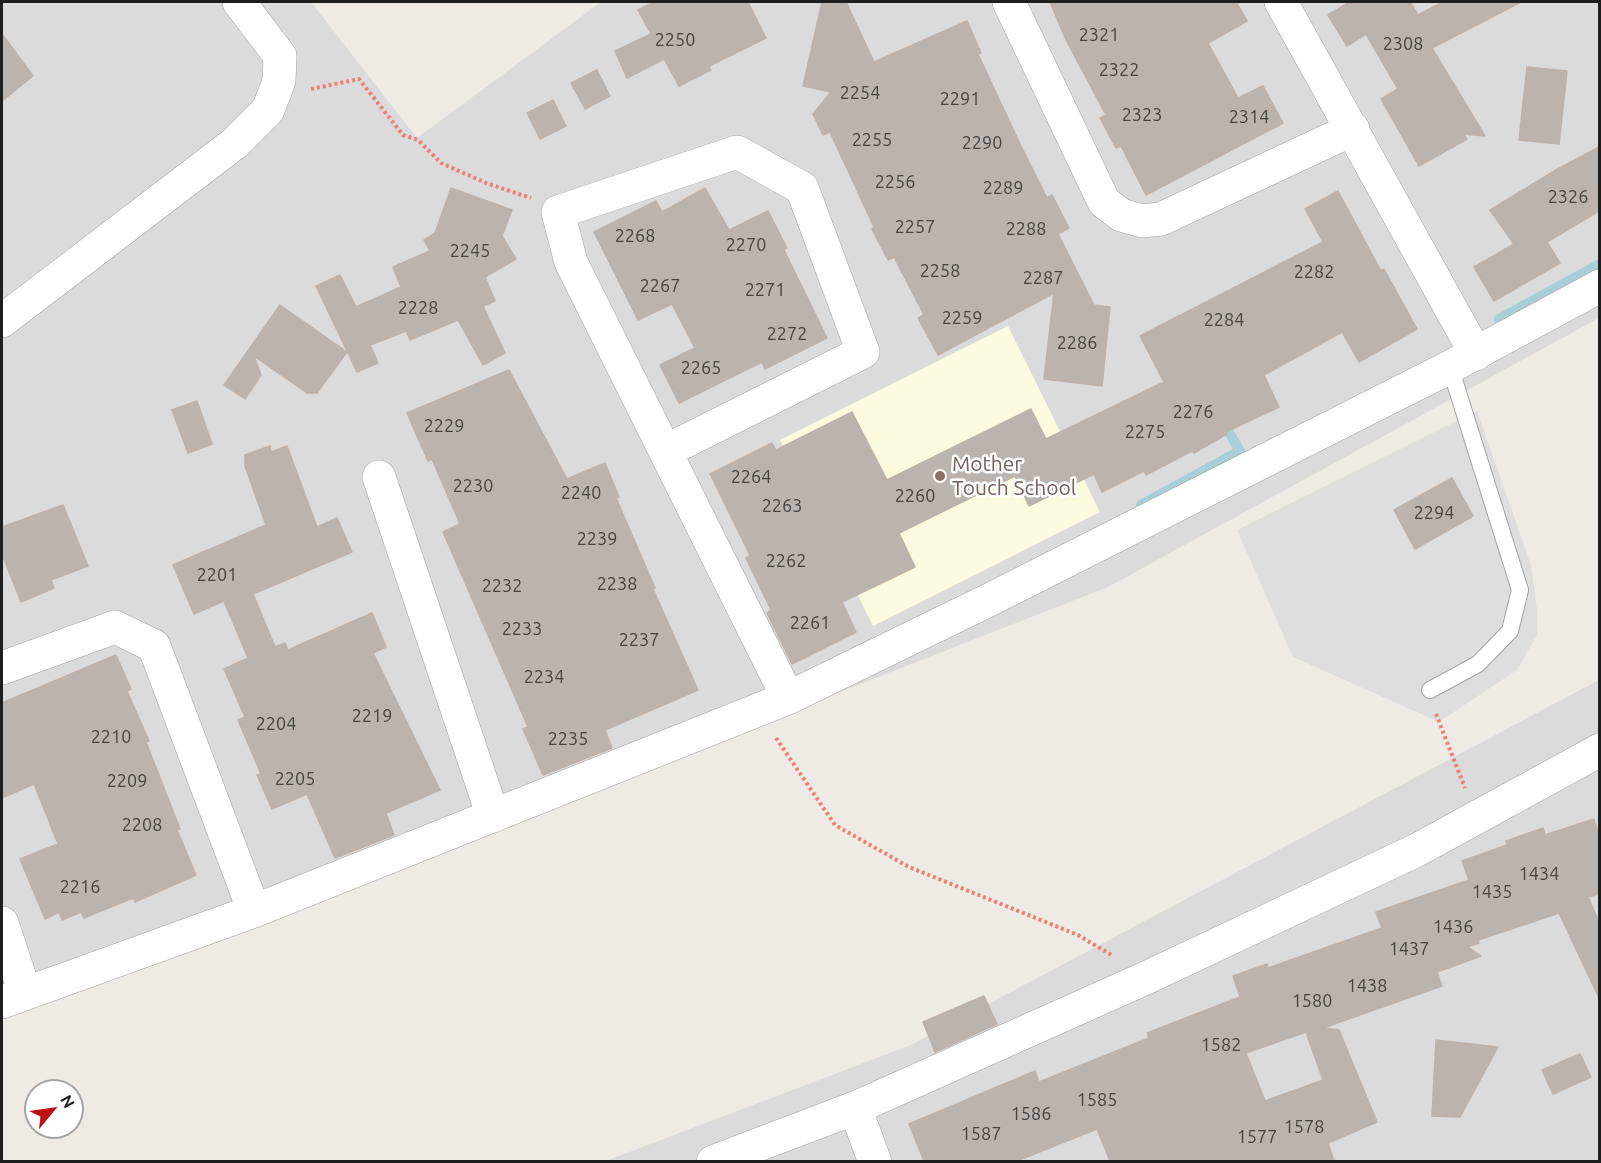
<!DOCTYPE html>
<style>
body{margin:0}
#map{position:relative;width:1601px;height:1163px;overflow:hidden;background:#eeebe5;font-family:Ubuntu,sans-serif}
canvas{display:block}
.frame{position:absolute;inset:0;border:3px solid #1e1e1e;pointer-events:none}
.north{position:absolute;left:24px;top:1079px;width:60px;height:60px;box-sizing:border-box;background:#fff;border:2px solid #a5a5a5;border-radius:50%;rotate:61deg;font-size:16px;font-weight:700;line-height:24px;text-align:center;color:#1e1e1e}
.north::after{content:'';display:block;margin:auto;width:21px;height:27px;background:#bc1016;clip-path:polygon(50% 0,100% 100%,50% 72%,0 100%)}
</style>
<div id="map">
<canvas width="1601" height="1163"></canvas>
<div class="frame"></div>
<div class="north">N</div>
</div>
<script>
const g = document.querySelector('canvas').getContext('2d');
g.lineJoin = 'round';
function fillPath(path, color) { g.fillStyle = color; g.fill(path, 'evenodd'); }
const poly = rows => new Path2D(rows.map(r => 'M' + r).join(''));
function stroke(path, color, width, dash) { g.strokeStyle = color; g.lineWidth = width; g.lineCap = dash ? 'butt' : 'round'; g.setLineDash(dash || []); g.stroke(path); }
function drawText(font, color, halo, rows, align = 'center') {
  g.font = font + ' Ubuntu,sans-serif'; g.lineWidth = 5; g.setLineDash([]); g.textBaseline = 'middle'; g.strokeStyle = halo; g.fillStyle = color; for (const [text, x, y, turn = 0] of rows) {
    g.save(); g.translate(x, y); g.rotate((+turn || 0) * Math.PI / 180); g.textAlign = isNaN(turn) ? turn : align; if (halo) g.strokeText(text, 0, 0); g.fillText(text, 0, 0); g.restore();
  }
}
const residential = poly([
 [2,2,311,2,417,138,601,2,1599,2,1599,318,1108,587,2,1020],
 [1599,680,1599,1161,603,1162,911,1045]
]);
const education = poly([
 [1008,326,1100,512,873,626,780,440]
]);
const parking = poly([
 [1477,411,1531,565,1537,610,1537,635,1517,670,1439,722,1293,657,1237,530]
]);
const stream = poly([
 [1499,319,1600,264],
 [1141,505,1240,451,1221,419]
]);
const building = poly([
 [654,2,748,2,766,38,709,66,711,70,679,86,664,59,627,78,615,51,651,34,638,10,654,2],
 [822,2,846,2,874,62,967,21,981,53,978,54,1020,144,1047,198,1052,195,1069,228,1058,234,1094,305,1110,307,1102,386,1044,379,1054,293,938,355,918,318,924,315,894,257,888,260,872,229,874,227,830,132,823,135,813,114,831,92,803,86,822,2],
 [1050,2,1236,2,1247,21,1208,43,1238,98,1263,86,1283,123,1146,195,1121,146,1116,148,1100,118,1106,115,1066,40,1050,2],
 [1350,2,1410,2,1418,15,1443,2,1521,2,1432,48,1485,136,1463,134,1467,139,1419,166,1381,99,1398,89,1366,34,1347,46,1328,15,1350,2],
 [2,34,33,76,2,101,2,34],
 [1527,67,1567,71,1559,144,1519,140,1527,67],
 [597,70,610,96,585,109,571,83,597,70],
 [553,100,566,126,540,139,527,113,553,100],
 [1599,147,1599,211,1547,242,1560,263,1494,301,1474,267,1514,244,1490,210,1556,170,1599,147],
 [451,188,512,210,502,236,516,259,485,277,495,301,483,306,505,353,483,365,458,320,410,340,406,331,370,345,378,363,357,372,316,286,340,275,356,307,401,287,393,267,430,251,424,240,435,233,451,188],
 [705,188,729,230,768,211,787,248,784,250,827,338,765,369,762,362,679,403,660,365,695,348,672,304,638,320,594,232,656,201,662,212,705,188],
 [1338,191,1381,271,1384,269,1417,329,1359,362,1342,332,1264,375,1279,407,1226,432,1227,434,1194,453,1192,451,1146,475,1144,471,1102,492,1094,474,1029,506,1015,476,899,533,915,567,842,602,856,632,792,664,767,613,771,610,746,558,750,555,710,474,772,443,776,450,852,412,887,480,1031,409,1046,439,1164,382,1140,336,1323,242,1305,209,1338,191],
 [280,305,347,352,317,393,307,393,254,356,261,375,245,399,224,385,280,305],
 [509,370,567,479,605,463,619,497,616,498,655,588,653,589,698,690,605,730,612,748,543,775,523,729,528,727,443,532,460,524,432,459,428,461,407,413,509,370],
 [197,401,212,444,188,453,172,410,197,401],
 [270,446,271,452,287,446,317,527,337,518,352,552,253,594,275,647,285,643,288,650,372,613,386,647,373,653,440,790,386,813,394,835,335,858,307,794,272,809,257,775,261,774,238,720,245,717,224,669,248,658,224,601,194,614,173,565,266,525,245,466,245,455,270,446],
 [1452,478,1473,516,1415,549,1394,510,1452,478],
 [63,505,88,566,51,580,54,588,21,602,2,554,2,527,63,505],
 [116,655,131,689,127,691,149,741,146,742,180,829,177,830,196,875,135,902,133,898,84,918,81,912,62,920,59,912,45,919,20,859,58,844,34,784,2,798,2,703,116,655],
 [1594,819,1599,836,1599,894,1588,897,1599,922,1599,998,1559,913,1478,940,1479,943,1467,947,1481,956,1437,972,1442,986,1323,1028,1339,1030,1377,1122,1328,1143,1334,1161,1110,1161,1097,1129,1017,1161,924,1161,909,1124,1035,1071,1039,1082,1149,1038,1147,1033,1240,997,1233,976,1267,964,1268,968,1382,928,1376,912,1469,880,1462,861,1507,845,1506,841,1543,828,1545,835,1594,819],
 [1306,1032,1323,1080,1265,1101,1246,1053,1306,1032],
 [984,996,997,1024,935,1052,923,1022,984,996],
 [1436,1040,1498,1047,1460,1117,1432,1116,1436,1040],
 [1580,1054,1591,1077,1553,1094,1542,1070,1580,1054]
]);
const path = poly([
 [311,89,359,79,403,135,418,140,441,163,486,183,531,198],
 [1436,714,1465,788],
 [776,738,835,825,909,867,1078,935,1113,956]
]);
const service = poly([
 [1430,690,1478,664,1510,631,1520,590,1450,367]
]);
const minor = poly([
 [1009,2,1104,202,1121,215,1142,221,1161,219,1353,129],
 [1281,2,1476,354],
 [2,321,235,143,268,110,279,81,280,56,239,2],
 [666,451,863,352,802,188,737,152,558,212,571,262,788,698],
 [379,477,493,816],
 [2,668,115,627,154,646,254,911],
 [2,923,25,993],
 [2,1002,254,911,788,698,989,600,1450,367,1600,286],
 [855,1108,875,1162],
 [713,1162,855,1108,1148,977,1417,850,1600,750]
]);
const markers = [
 [940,476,6,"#8d6e63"]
];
const numberNames = [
 ["2321",1099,35],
 ["2250",675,40],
 ["2308",1403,44],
 ["2322",1119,70],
 ["2254",860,93],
 ["2291",960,99],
 ["2323",1142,115],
 ["2314",1249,117],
 ["2255",872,140],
 ["2290",982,143],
 ["2256",895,182],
 ["2289",1003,188],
 ["2326",1568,197],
 ["2257",915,227],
 ["2288",1026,229],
 ["2268",635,236],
 ["2270",746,245],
 ["2245",470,251],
 ["2258",940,271],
 ["2282",1314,272],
 ["2287",1043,278],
 ["2267",660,286],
 ["2271",765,290],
 ["2228",418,308],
 ["2259",962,318],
 ["2284",1224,320],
 ["2272",787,334],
 ["2286",1077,343],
 ["2265",701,368],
 ["2276",1193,412],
 ["2229",444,426],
 ["2275",1145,432],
 ["2264",751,477],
 ["2230",473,486],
 ["2240",581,493],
 ["2260",915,496],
 ["2263",782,506],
 ["2294",1434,513],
 ["2239",597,539],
 ["2262",786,561],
 ["2201",217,575],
 ["2238",617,584],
 ["2232",502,586],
 ["2261",810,623],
 ["2233",522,629],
 ["2237",639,640],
 ["2234",544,677],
 ["2219",372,716],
 ["2204",276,724],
 ["2210",111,737],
 ["2235",568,739],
 ["2205",295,779],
 ["2209",127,781],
 ["2208",142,825],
 ["1434",1539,874],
 ["2216",80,887],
 ["1435",1492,892],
 ["1436",1453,927],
 ["1437",1409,949],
 ["1438",1367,986],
 ["1580",1312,1001],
 ["1582",1221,1045],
 ["1585",1097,1100],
 ["1586",1031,1114],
 ["1578",1304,1127],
 ["1587",981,1134],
 ["1577",1257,1137]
];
const educationNames = [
 ["Mother",952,464],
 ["Touch School",952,488]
];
fillPath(residential, '#dcdbdb');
fillPath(education, '#fcfbe0');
fillPath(parking, '#dedede');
stroke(stream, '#a8cfd8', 10);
fillPath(building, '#bbb4ae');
stroke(building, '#bfb1a8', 1.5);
stroke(service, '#a2a2a2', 18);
stroke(minor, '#a2a2a2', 34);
stroke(path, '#ef7e75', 4, [3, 3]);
stroke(service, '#fff', 16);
stroke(minor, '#fff', 33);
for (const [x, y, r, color] of markers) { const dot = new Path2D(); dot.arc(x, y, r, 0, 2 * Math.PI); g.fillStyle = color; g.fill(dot); stroke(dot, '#fff', 2); }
drawText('18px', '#454442', null, numberNames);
drawText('21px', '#785e54', '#fff', educationNames, 'left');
</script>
